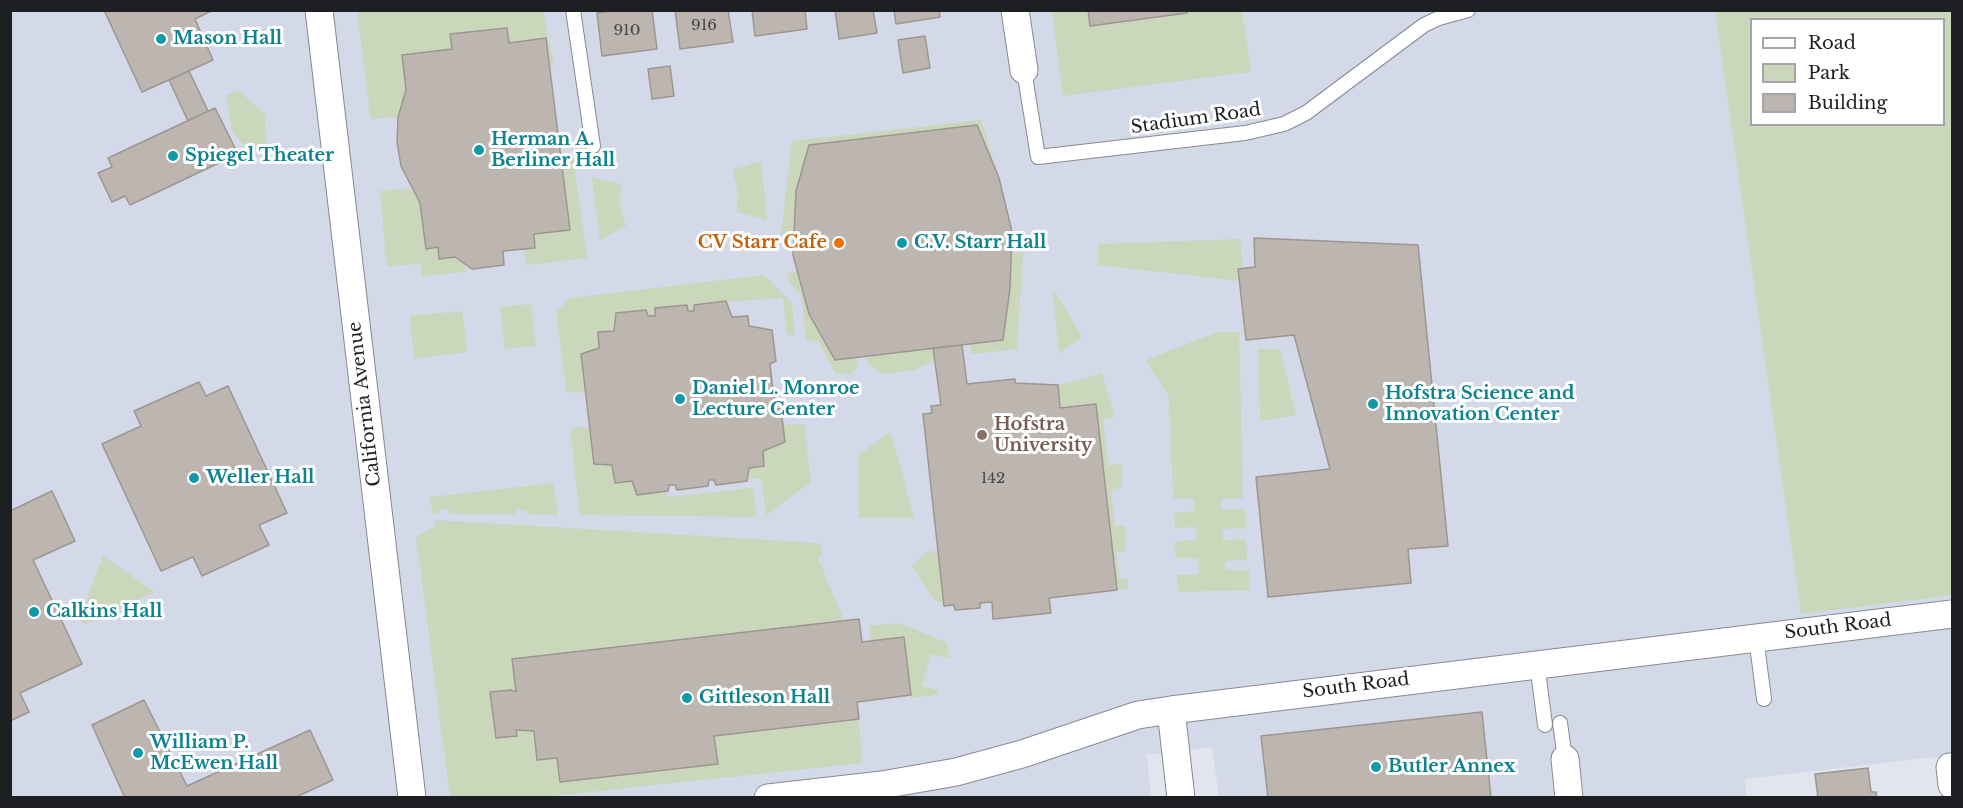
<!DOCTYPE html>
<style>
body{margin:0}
#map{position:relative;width:1963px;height:808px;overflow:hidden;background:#e2e5ed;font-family:"Libre Baskerville",serif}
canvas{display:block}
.frame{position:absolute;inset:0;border:12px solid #1e1f22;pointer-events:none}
.legend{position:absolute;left:1750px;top:18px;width:195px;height:108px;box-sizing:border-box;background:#fff;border:2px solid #a5a5a7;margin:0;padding:8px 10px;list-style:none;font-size:18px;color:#1e1f22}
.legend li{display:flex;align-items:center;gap:12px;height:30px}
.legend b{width:30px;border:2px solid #a5a5a7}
</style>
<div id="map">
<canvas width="1963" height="808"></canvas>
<div class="frame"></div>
<ul class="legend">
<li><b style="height:8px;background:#fff"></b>Road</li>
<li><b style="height:16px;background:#cad7bb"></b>Park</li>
<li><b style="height:16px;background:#bdb6b0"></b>Building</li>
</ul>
</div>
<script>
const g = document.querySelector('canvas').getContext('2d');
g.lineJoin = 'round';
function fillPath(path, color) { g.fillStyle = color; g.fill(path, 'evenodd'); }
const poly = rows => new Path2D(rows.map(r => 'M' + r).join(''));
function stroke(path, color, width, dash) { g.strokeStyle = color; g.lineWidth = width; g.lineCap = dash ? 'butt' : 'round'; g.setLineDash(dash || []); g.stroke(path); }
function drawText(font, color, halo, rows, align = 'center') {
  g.font = font + ' "Libre Baskerville",serif'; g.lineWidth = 6; g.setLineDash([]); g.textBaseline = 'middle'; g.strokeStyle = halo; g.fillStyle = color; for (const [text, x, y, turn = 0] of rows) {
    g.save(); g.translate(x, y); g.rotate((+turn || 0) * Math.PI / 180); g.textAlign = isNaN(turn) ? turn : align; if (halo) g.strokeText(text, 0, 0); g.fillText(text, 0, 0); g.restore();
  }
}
const built = poly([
 [10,11,1952,11,1952,755,1745,779,1747,798,1219,797,1212,747,1147,755,1151,798,11,797],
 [1752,20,1944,20,1944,124,1752,124]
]);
const green = poly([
 [357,11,543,11,554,65,550,65,546,38,509,43,507,28,451,34,452,49,402,55,406,90,398,117,371,119],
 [1052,11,1242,11,1251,72,1063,96],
 [1715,11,1952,11,1952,595,1801,614],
 [1752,20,1944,20,1944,124,1752,124],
 [238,90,265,114,266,148,254,157,232,131,226,96],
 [981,120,999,178,977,125,794,234,781,234,792,141],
 [573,156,587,258,526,265,524,249,535,247,534,234,570,230,561,158],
 [761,161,767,220,737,212,738,189,732,170],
 [592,177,621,184,619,201,626,226,600,240],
 [410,188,420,203,426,248,438,247,439,259,455,257,464,264,465,272,422,276,421,263,387,267,380,191],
 [1240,239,1243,268,1238,269,1239,281,1098,265,1098,244],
 [1011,252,1023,253,1017,349,971,354,970,344],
 [798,272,809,314,835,360,856,357,857,368,851,375,835,373,819,342,806,339,801,295,790,284,787,273],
 [764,275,792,303,795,335,787,335,783,298,694,304,694,311,688,311,687,305,655,308,655,316,648,316,646,310,616,313,614,331,598,332,599,348,581,354,585,390,579,393,566,391,556,311,570,298],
 [1053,293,1056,293,1082,337,1059,353],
 [531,304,536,346,505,349,500,307],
 [462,311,467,352,414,359,410,316],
 [1217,332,1239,332,1243,498,1222,499,1221,509,1245,509,1246,528,1222,529,1223,540,1246,539,1247,560,1225,561,1226,570,1249,570,1250,590,1178,592,1177,575,1199,574,1198,558,1176,558,1175,541,1197,540,1196,527,1175,528,1174,513,1194,511,1194,499,1173,499,1169,397,1146,360],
 [933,348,935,360,914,370,883,374,867,363,866,356],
 [1258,349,1280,349,1296,415,1260,421],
 [1102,373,1114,417,1103,419,1108,465,1122,464,1122,487,1111,490,1115,526,1125,526,1126,551,1116,552,1119,578,1128,579,1128,589,1117,590,1096,405,1060,408,1058,385],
 [804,424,811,482,766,515,761,478,748,479,749,468,764,466,763,451,785,442,783,425],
 [580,426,590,429,594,464,612,465,615,483,632,481,637,495,666,491,667,497,753,488,757,517,580,515,570,430],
 [891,432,914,518,859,518,858,455],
 [553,483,558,515,527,514,526,510,516,510,516,514,450,514,449,509,440,509,439,514,433,514,429,497],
 [435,520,820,543,823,555,818,558,844,621,512,659,516,692,490,693,496,738,516,736,516,730,534,731,537,760,557,758,561,782,717,764,714,736,859,719,862,763,543,797,450,797,416,536,436,526],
 [928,551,938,552,944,604,933,599,912,566],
 [103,556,155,592,85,624,80,621,81,616],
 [900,623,947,643,949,658,930,654,922,686,938,690,936,695,911,698,904,637,871,641,869,626]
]);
const building = poly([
 [104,10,213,10,195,19,213,60,142,92,104,10],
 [619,10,652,10,657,49,602,56,597,13,619,10],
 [675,10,728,10,733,42,680,49,675,10],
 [752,10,805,10,807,29,755,36,752,10],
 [835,10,873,10,877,33,839,39,835,10],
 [894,10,939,10,940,17,896,24,894,10],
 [1088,10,1187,10,1187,13,1090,26,1088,10],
 [507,28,509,43,546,38,570,230,534,234,535,248,503,251,504,265,472,269,455,257,439,259,438,247,426,249,420,203,401,166,397,142,398,117,406,90,402,55,452,49,450,34,507,28],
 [925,36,930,68,903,73,898,40,925,36],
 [670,66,674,96,652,99,648,69,670,66],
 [189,71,208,111,188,121,169,80,189,71],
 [215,108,238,154,130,205,125,196,112,202,98,173,112,167,108,158,215,108],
 [977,125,999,178,1012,232,1010,288,1003,340,835,360,809,314,793,255,796,191,809,145,977,125],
 [1254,238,1418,245,1448,546,1408,549,1411,583,1268,597,1256,477,1330,469,1294,335,1246,340,1238,269,1255,267,1254,238],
 [726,301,732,317,748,316,749,326,772,330,776,361,770,364,775,408,781,409,785,442,763,451,764,466,749,468,747,481,716,485,714,480,709,480,708,486,677,490,675,485,669,485,668,491,637,495,632,481,615,483,612,465,594,464,581,354,599,348,598,332,614,331,616,313,646,310,648,316,655,316,655,308,687,305,688,311,694,311,694,305,726,301],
 [962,345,967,384,1015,379,1015,383,1058,385,1060,408,1096,404,1117,590,1049,598,1051,613,993,619,992,602,980,603,980,608,955,610,954,605,944,606,923,414,932,413,931,406,941,405,933,348,962,345],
 [199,382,206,396,228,386,287,513,259,525,269,545,202,576,193,557,161,571,102,444,141,426,134,411,199,382],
 [52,491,75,541,33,560,82,664,20,693,29,712,10,721,10,511,52,491],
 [859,619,862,642,904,637,911,695,857,702,859,719,714,736,718,764,560,782,557,758,537,760,534,731,516,730,517,736,496,738,490,692,511,690,516,692,512,659,859,619],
 [144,700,187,786,310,730,333,780,294,798,125,798,92,725,144,700],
 [1482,712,1491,798,1268,798,1261,736,1482,712],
 [1868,768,1871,792,1876,792,1877,798,1818,798,1815,774,1868,768]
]);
const lane = poly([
 [573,10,593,146],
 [1024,70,1038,157,1245,133,1284,124,1306,113,1424,25,1439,18,1468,10],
 [1756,637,1764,699],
 [1537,663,1545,725],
 [1560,723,1565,759]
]);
const street = poly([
 [319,10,412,798],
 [1015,10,1024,70],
 [1171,710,1181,798],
 [1565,759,1569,798],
 [1950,767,1952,785],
 [768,798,882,785,956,772,1022,754,1138,715,1171,710,1952,614]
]);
const markers = [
 [161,39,6,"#0f9aa8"],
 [479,150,6,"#0f9aa8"],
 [173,156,6,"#0f9aa8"],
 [839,243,6,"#e8710a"],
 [902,243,6,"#0f9aa8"],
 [680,399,6,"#0f9aa8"],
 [1373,404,6,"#0f9aa8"],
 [982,435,6,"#8d6e63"],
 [194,478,6,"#0f9aa8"],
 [34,612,6,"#0f9aa8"],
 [687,698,6,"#0f9aa8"],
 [138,753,6,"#0f9aa8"],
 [1376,767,6,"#0f9aa8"]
];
const numberNames = [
 ["916",704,26],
 ["910",627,31],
 ["142",993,479]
];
const cultureNames = [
 ["Mason Hall",173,39],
 ["Herman A.",491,140],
 ["Berliner Hall",491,161],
 ["Spiegel Theater",185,156],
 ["C.V. Starr Hall",914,243],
 ["Daniel L. Monroe",692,389],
 ["Lecture Center",692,410],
 ["Hofstra Science and",1385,394],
 ["Innovation Center",1385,415],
 ["Weller Hall",206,478],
 ["Calkins Hall",46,612],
 ["Gittleson Hall",699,698],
 ["William P.",150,743],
 ["McEwen Hall",150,764],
 ["Butler Annex",1388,767]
];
const streetNames = [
 ["Stadium Road",1196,119,-8],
 ["California Avenue",365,404,-97],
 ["South Road",1838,627,-7],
 ["South Road",1356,686,-7]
];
const foodNames = [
 ["CV Starr Cafe",827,243]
];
const educationNames = [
 ["Hofstra",994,425],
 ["University",994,446]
];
fillPath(built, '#d3d9e8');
fillPath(green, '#cad7bb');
fillPath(building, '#bdb6b0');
stroke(building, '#9c9590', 1.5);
stroke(lane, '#878a91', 16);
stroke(street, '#878a91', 29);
stroke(lane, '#fff', 14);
stroke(street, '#fff', 27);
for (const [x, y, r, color] of markers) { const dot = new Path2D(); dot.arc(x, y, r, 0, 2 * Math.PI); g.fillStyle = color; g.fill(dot); stroke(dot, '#fff', 2); }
drawText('15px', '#464546', null, numberNames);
drawText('bold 18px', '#0d838f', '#fff', cultureNames, 'left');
drawText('18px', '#1e1f22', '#fff', streetNames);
drawText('bold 18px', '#c56008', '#fff', foodNames, 'right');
drawText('bold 18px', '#785e54', '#fff', educationNames, 'left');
</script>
